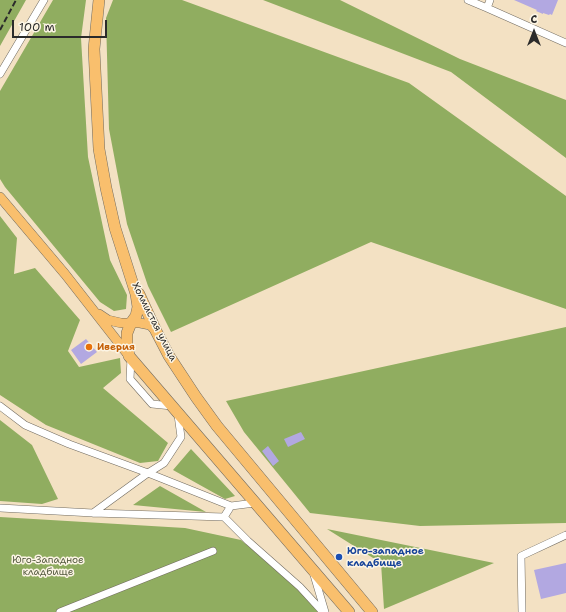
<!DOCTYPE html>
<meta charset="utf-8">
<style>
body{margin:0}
#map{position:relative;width:566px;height:612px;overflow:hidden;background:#f3e1c3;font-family:"Shantell Sans",sans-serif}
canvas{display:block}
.north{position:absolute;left:514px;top:12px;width:40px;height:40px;-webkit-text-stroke:3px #fcf5e5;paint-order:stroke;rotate:0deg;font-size:11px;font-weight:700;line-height:16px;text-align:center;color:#2b2b2b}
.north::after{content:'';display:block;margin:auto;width:14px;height:18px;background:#2b2b2b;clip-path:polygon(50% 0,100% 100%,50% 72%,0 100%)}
.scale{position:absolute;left:12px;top:20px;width:95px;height:18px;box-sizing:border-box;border:2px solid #2b2b2b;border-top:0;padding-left:5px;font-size:12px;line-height:14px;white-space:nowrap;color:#2b2b2b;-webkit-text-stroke:3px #fcf5e5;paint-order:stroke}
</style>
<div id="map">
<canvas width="566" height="612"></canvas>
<div class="north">С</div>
<div class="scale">100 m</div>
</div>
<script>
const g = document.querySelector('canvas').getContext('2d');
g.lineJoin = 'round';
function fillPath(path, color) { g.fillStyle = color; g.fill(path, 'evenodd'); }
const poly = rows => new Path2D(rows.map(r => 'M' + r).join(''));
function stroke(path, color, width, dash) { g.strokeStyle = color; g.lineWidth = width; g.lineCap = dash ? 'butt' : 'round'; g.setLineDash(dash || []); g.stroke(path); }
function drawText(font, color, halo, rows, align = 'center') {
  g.font = font + ' "Shantell Sans",sans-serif'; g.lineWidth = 3; g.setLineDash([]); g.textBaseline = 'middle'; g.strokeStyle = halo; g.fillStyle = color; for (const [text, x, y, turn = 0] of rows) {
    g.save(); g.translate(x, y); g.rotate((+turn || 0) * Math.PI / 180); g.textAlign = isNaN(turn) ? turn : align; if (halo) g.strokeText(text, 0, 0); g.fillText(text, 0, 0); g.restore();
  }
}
const forest = poly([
 [0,0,26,0,0,46],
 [53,0,86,0,81,38,88,157,110,260,127,295,126,309,114,311,100,302,5,187,0,179,0,91],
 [113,0,182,0,409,83,566,196,566,309,371,242,171,332,148,286,127,224,109,129,106,18],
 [263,0,340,0,460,59,566,100,566,158,451,72],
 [0,216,17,238,14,274,35,268,80,320,68,351,79,367,120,358,121,373,103,388,168,443,158,461,140,463,46,425,0,395],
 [566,327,566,523,420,526,310,513,244,432,226,401],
 [0,420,32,445,58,499,42,504,0,501],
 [191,449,235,496,225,499,173,470],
 [160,486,206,512,133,505],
 [0,517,185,528,241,540,295,585,318,612,0,612],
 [327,529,494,563,384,609,381,563]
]);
const building = poly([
 [514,0,558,0,552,15,550,14,549,15,543,13,543,14,536,11,537,10],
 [86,339,97,352,81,364,71,350],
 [301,432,305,439,288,447,284,439],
 [268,446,279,461,273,466,262,451],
 [566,563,566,593,541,599,534,570]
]);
const minor = poly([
 [468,0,487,8],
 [490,0,487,8,566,43],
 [0,74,44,0],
 [131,358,130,379,152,404,172,406],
 [0,406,25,425,69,444,148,473,231,506],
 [0,508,93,513,224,517,231,506,255,503],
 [93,513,148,473,164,463,181,437,178,415],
 [224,517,248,541,300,587,323,612],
 [314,575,325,612],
 [60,612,213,551],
 [522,612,521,556,566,535]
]);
const major = poly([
 [0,197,65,274,129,356],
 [99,314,108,320,121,323,140,323,150,325,156,331]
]);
const highway = poly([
 [99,0,94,49,99,149,106,188,115,228,136,294,138,307,136,316,131,323,127,333,127,344,129,356,349,612],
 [139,294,156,331,169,356,196,397,217,426,372,612]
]);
const rail = poly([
 [0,30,16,0]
]);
const markers = [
 [89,347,4,"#e8710a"],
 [339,557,4,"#1a4fb4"]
];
const streetNames = [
 ["Холмистая улица",154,322,63]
];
const foodNames = [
 ["Иверия",97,347]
];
const transitNames = [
 ["Юго-западное",347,551],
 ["кладбище",347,563]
];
const parkNames = [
 ["Юго-Западное",48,560],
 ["кладбище",48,572]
];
fillPath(forest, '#90ad60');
fillPath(building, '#b2a8e1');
stroke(minor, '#716b60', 8);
stroke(major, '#716b60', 10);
stroke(highway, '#716b60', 12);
stroke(minor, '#fff', 7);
stroke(major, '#f9bf6d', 9);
stroke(highway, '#f9bf6d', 11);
stroke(rail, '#2b2b2b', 2, [6, 3]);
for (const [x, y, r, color] of markers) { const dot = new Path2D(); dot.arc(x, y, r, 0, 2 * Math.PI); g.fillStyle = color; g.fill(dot); stroke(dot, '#fcf5e5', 1.5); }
drawText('10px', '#2b2b2b', '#fcf5e5', streetNames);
drawText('bold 10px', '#c56008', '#fcf5e5', foodNames, 'left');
drawText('bold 10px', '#164399', '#fcf5e5', transitNames, 'left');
drawText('10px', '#545a3f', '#fcf5e5', parkNames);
</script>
